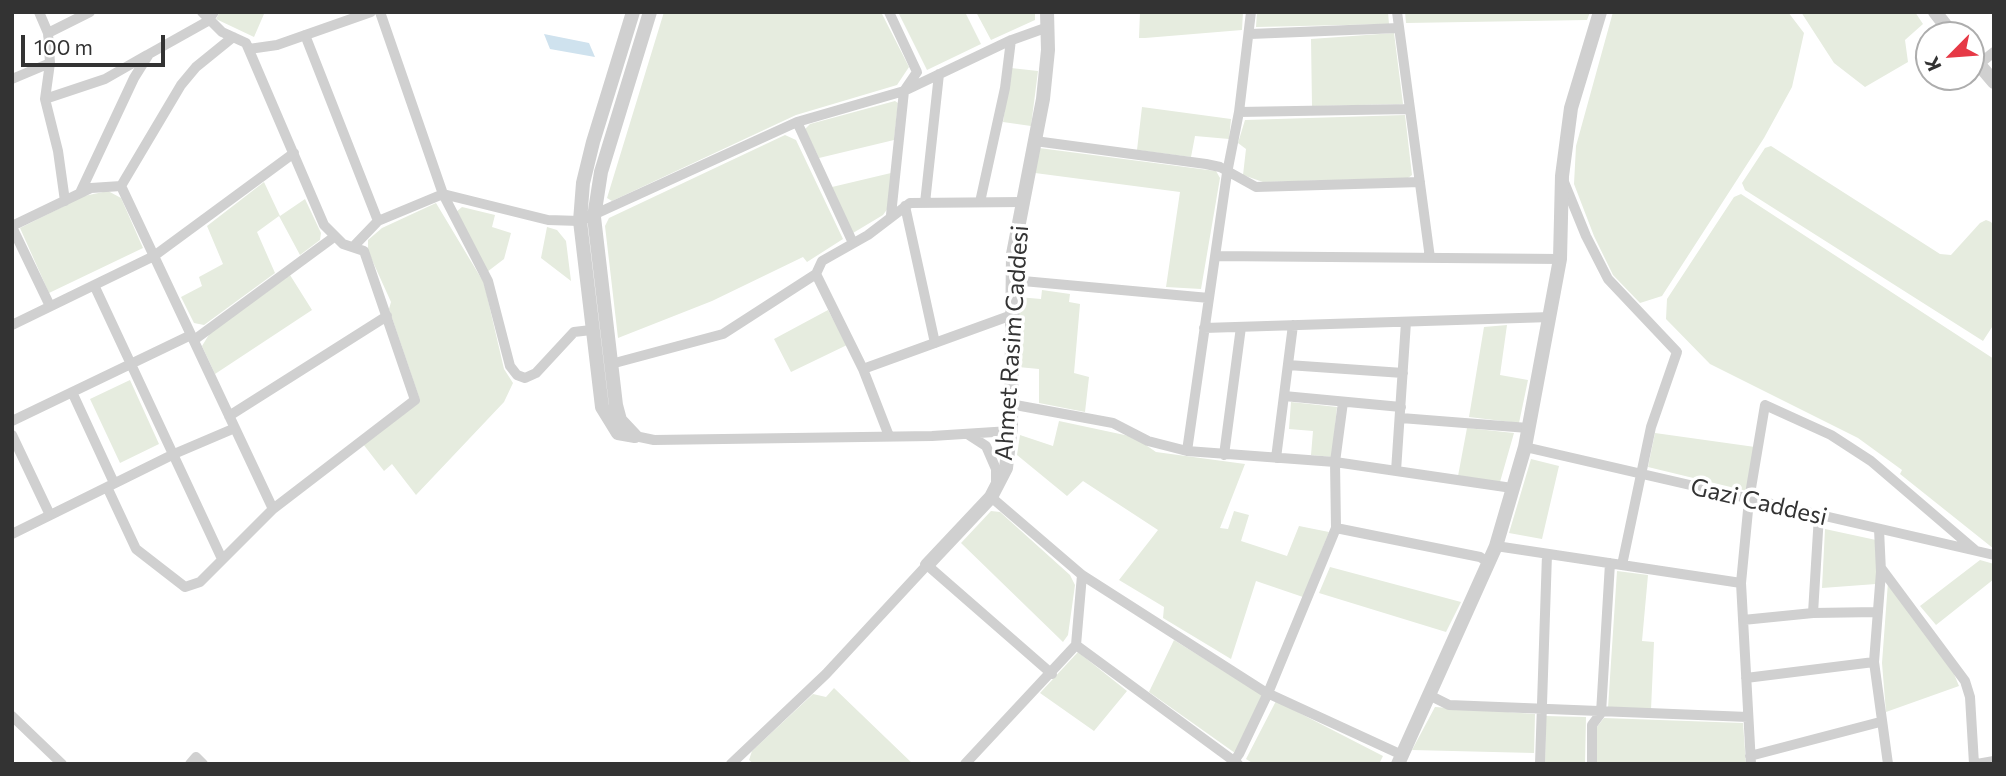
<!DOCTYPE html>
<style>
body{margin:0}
#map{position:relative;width:2006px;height:776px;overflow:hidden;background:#fff;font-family:Commissioner,sans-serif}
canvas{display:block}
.frame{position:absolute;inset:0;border:14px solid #333;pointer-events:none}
.north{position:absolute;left:1915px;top:21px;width:70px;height:70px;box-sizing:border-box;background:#fff;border:2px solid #adadad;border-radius:50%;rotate:245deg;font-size:19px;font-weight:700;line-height:28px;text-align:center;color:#333}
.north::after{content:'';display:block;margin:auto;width:24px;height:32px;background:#e63946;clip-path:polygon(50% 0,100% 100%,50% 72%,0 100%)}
.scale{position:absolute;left:21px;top:35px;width:144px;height:32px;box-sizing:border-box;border:4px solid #333;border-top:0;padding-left:9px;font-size:21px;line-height:24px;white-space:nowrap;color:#333;-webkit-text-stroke:5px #fff;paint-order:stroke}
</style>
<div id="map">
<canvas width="2006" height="776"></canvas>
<div class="frame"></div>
<div class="north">K</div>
<div class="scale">100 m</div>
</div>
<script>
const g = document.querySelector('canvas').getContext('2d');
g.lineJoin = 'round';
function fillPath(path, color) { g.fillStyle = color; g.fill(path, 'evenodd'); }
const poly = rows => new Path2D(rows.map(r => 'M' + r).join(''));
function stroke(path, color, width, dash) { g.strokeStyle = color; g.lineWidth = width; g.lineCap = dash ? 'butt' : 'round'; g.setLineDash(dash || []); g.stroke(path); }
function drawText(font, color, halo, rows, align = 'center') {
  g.font = font + ' Commissioner,sans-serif'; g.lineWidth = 7; g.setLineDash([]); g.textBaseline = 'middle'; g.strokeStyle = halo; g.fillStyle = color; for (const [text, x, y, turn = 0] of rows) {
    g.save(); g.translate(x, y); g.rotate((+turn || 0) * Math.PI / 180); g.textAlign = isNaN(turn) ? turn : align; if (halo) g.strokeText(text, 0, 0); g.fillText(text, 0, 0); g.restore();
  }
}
const green = poly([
 [220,12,260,12,264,14,254,37,216,19],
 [664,12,881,12,909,67,897,85,796,115,612,201,607,198],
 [898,12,965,12,981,44,927,70],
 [976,12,1035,12,1035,20,991,40],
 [1140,12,1243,12,1242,30,1145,38,1139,38],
 [1257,12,1388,12,1389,24,1256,27],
 [1405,12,1590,12,1587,20,1406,23],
 [1613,12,1788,12,1804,33,1792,87,1764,138,1662,296,1640,303,1613,275,1594,236,1574,184,1576,146],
 [1801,12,1915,12,1923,24,1905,40,1908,62,1865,87,1834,63],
 [1394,33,1403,104,1312,106,1311,39],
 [1011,68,1038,71,1031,126,1003,122],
 [895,101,898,103,894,140,819,158,805,129,810,124],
 [1142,107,1231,119,1229,139,1195,136,1191,157,1137,150],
 [1405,115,1412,175,1408,178,1263,182,1243,175,1246,149,1238,143,1245,120],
 [785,135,796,140,843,239,807,262,803,257,712,301,618,338,605,226,609,218],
 [1771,146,1940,254,1951,255,1980,223,1986,220,1991,222,1994,226,1994,324,1983,341,1745,190,1742,183,1765,148],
 [1039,148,1216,171,1220,178,1201,289,1166,287,1180,192,1035,173],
 [891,173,888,208,883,215,853,233,832,187],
 [264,182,280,216,305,199,321,233,320,240,300,255,279,216,257,232,275,273,204,325,194,323,181,297,202,286,199,277,223,264,207,226],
 [108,191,121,198,143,248,49,293,20,228,84,196],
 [1741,194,1994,359,1994,549,1900,474,1902,470,1858,438,1710,364,1666,319,1667,299,1734,197],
 [436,203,484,283,504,369,513,383,504,402,416,495,392,464,384,471,363,444,420,400,389,309,391,302,368,251,368,240,382,228],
 [462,207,495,215,492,227,511,233,504,259,487,272,456,212],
 [547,227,557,230,566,241,571,281,541,258],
 [290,275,312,310,215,374,202,346,210,333],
 [1042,290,1070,294,1069,302,1080,304,1074,373,1089,377,1085,412,1039,403,1039,369,1018,367,1018,297,1041,299],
 [828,310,847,345,791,372,774,339],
 [1507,325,1500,375,1528,380,1519,423,1469,417,1484,327],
 [130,380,159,444,120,463,90,399],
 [1291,402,1337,407,1332,457,1311,455,1313,431,1289,429],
 [1059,421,1134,437,1156,452,1245,464,1220,528,1228,529,1234,511,1249,515,1241,541,1287,556,1299,526,1329,532,1303,597,1256,581,1231,659,1163,618,1164,607,1119,580,1158,530,1083,481,1067,496,1017,455,1020,435,1053,446],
 [1467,428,1514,433,1500,482,1458,476],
 [1655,433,1755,447,1747,491,1648,467],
 [1531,459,1559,466,1542,539,1509,533],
 [991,511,1000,512,1070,575,1075,585,1068,635,1063,642,961,543],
 [1825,529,1876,540,1876,584,1822,588],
 [1980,560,1994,564,1994,579,1936,625,1920,606],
 [1330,567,1461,602,1446,632,1319,593],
 [1617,571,1648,575,1642,641,1654,642,1651,710,1608,708],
 [1888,582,1954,674,1959,686,1886,712,1882,663],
 [1174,640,1262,695,1235,753,1149,692],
 [1078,652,1127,691,1094,731,1040,693],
 [834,688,913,764,754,764,749,760,752,751,813,694,826,697],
 [1276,701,1383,756,1379,764,1254,764,1246,759],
 [1435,707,1535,714,1534,753,1412,750],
 [1546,716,1586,717,1585,764,1545,764],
 [1604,718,1743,723,1746,764,1595,764,1596,728]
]);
const water = poly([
 [544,34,589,43,595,57,550,49]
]);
const minor = poly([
 [39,12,48,33,50,63,45,99,58,151,65,201],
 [380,12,443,194,488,281,510,366,517,375,525,378,536,373,574,332,591,330],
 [889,12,917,72,904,91,891,215],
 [1397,12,1430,258],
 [48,33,90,12],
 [1250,34,1399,28],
 [305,35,378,221],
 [249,49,277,45,371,12],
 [1979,64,1994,52],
 [12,79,50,63],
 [45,99,105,79,147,55],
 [1239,112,1251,12],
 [1035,141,1206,164,1220,167,1256,187,1420,182],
 [1564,182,1586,236,1608,279,1677,352,1651,427,1622,565],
 [121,186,273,509],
 [121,186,181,85,196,67,233,37],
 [80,193,134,78,149,54,208,21,214,12],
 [980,202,1005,88,1011,40],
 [925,203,939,74],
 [905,206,935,343],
 [12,226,91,188,121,186],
 [12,227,50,306],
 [853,243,797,122,904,91,1009,41,1048,27],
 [353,247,378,221,443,194,548,220,580,221,797,122],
 [1215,256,1560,259],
 [816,274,863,369,889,436],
 [1012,280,1209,298],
 [94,285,222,559],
 [12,325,154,256,294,153],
 [1204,328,1551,317],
 [194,340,334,237],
 [611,364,723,334,816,274,822,261,868,235,910,203,1023,202],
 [1288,365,1403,373],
 [863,369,1012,315],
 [72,392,114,483],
 [1284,396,1401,407],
 [1010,404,1113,423,1148,441,1187,451,1335,462,1512,488],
 [229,416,387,316],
 [1401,418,1528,428],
 [12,421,191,335],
 [12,435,50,515],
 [969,435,986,446,996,469,996,486],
 [635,436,654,440,932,436,1010,431],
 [1525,447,1994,555],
 [1187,451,1227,173,1239,112,1410,109],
 [1224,455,1241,327],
 [1276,458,1293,325],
 [1396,471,1406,322],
 [107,487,136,549,185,587,200,582,273,509,415,400,364,251,343,244,324,225,246,43,222,32,202,12],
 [991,497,1082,575,1265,692,1402,755],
 [1336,528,1480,557,1488,562],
 [1879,529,1881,572,1874,662,1888,764],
 [12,534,174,454,235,428],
 [1496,546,1741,583],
 [1881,568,1965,681,1970,697,1974,764],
 [1813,613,1819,515],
 [1743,620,1813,613,1878,612],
 [1076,645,1238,764],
 [1746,678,1874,662],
 [1429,695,1449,705,1748,717],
 [12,716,62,764],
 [1750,756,1880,722],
 [190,764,196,757,203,764],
 [731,764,826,674,927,565,1052,674],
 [965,764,1076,645,1082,575],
 [1232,764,1239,754,1268,693,1336,528,1335,462,1343,402],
 [1540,764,1547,554],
 [1592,764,1592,725,1601,713,1610,563],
 [1751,764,1741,583,1749,500,1765,405,1831,435,1871,461,1975,550],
 [1977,764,1994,761]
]);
const tertiary = poly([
 [633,12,593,142,583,183,580,221,602,407,618,433,635,436],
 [1935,12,1953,35],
 [1971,55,1994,82],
 [635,436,620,420,616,405,594,217,601,172,650,12],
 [927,565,991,497,1006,468,1011,426,1013,254,1043,99,1048,50,1047,12],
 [1398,764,1496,546,1525,447,1560,259,1562,176,1571,108,1600,12]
]);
const streetNames = [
 ["Ahmet Rasim Caddesi",1012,343,-86],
 ["Gazi Caddesi",1759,502,13]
];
fillPath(green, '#e6ecdf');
fillPath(water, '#cfe2ee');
stroke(minor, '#d0d0d0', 10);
stroke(tertiary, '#d0d0d0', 14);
drawText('24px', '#333', '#fff', streetNames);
</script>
